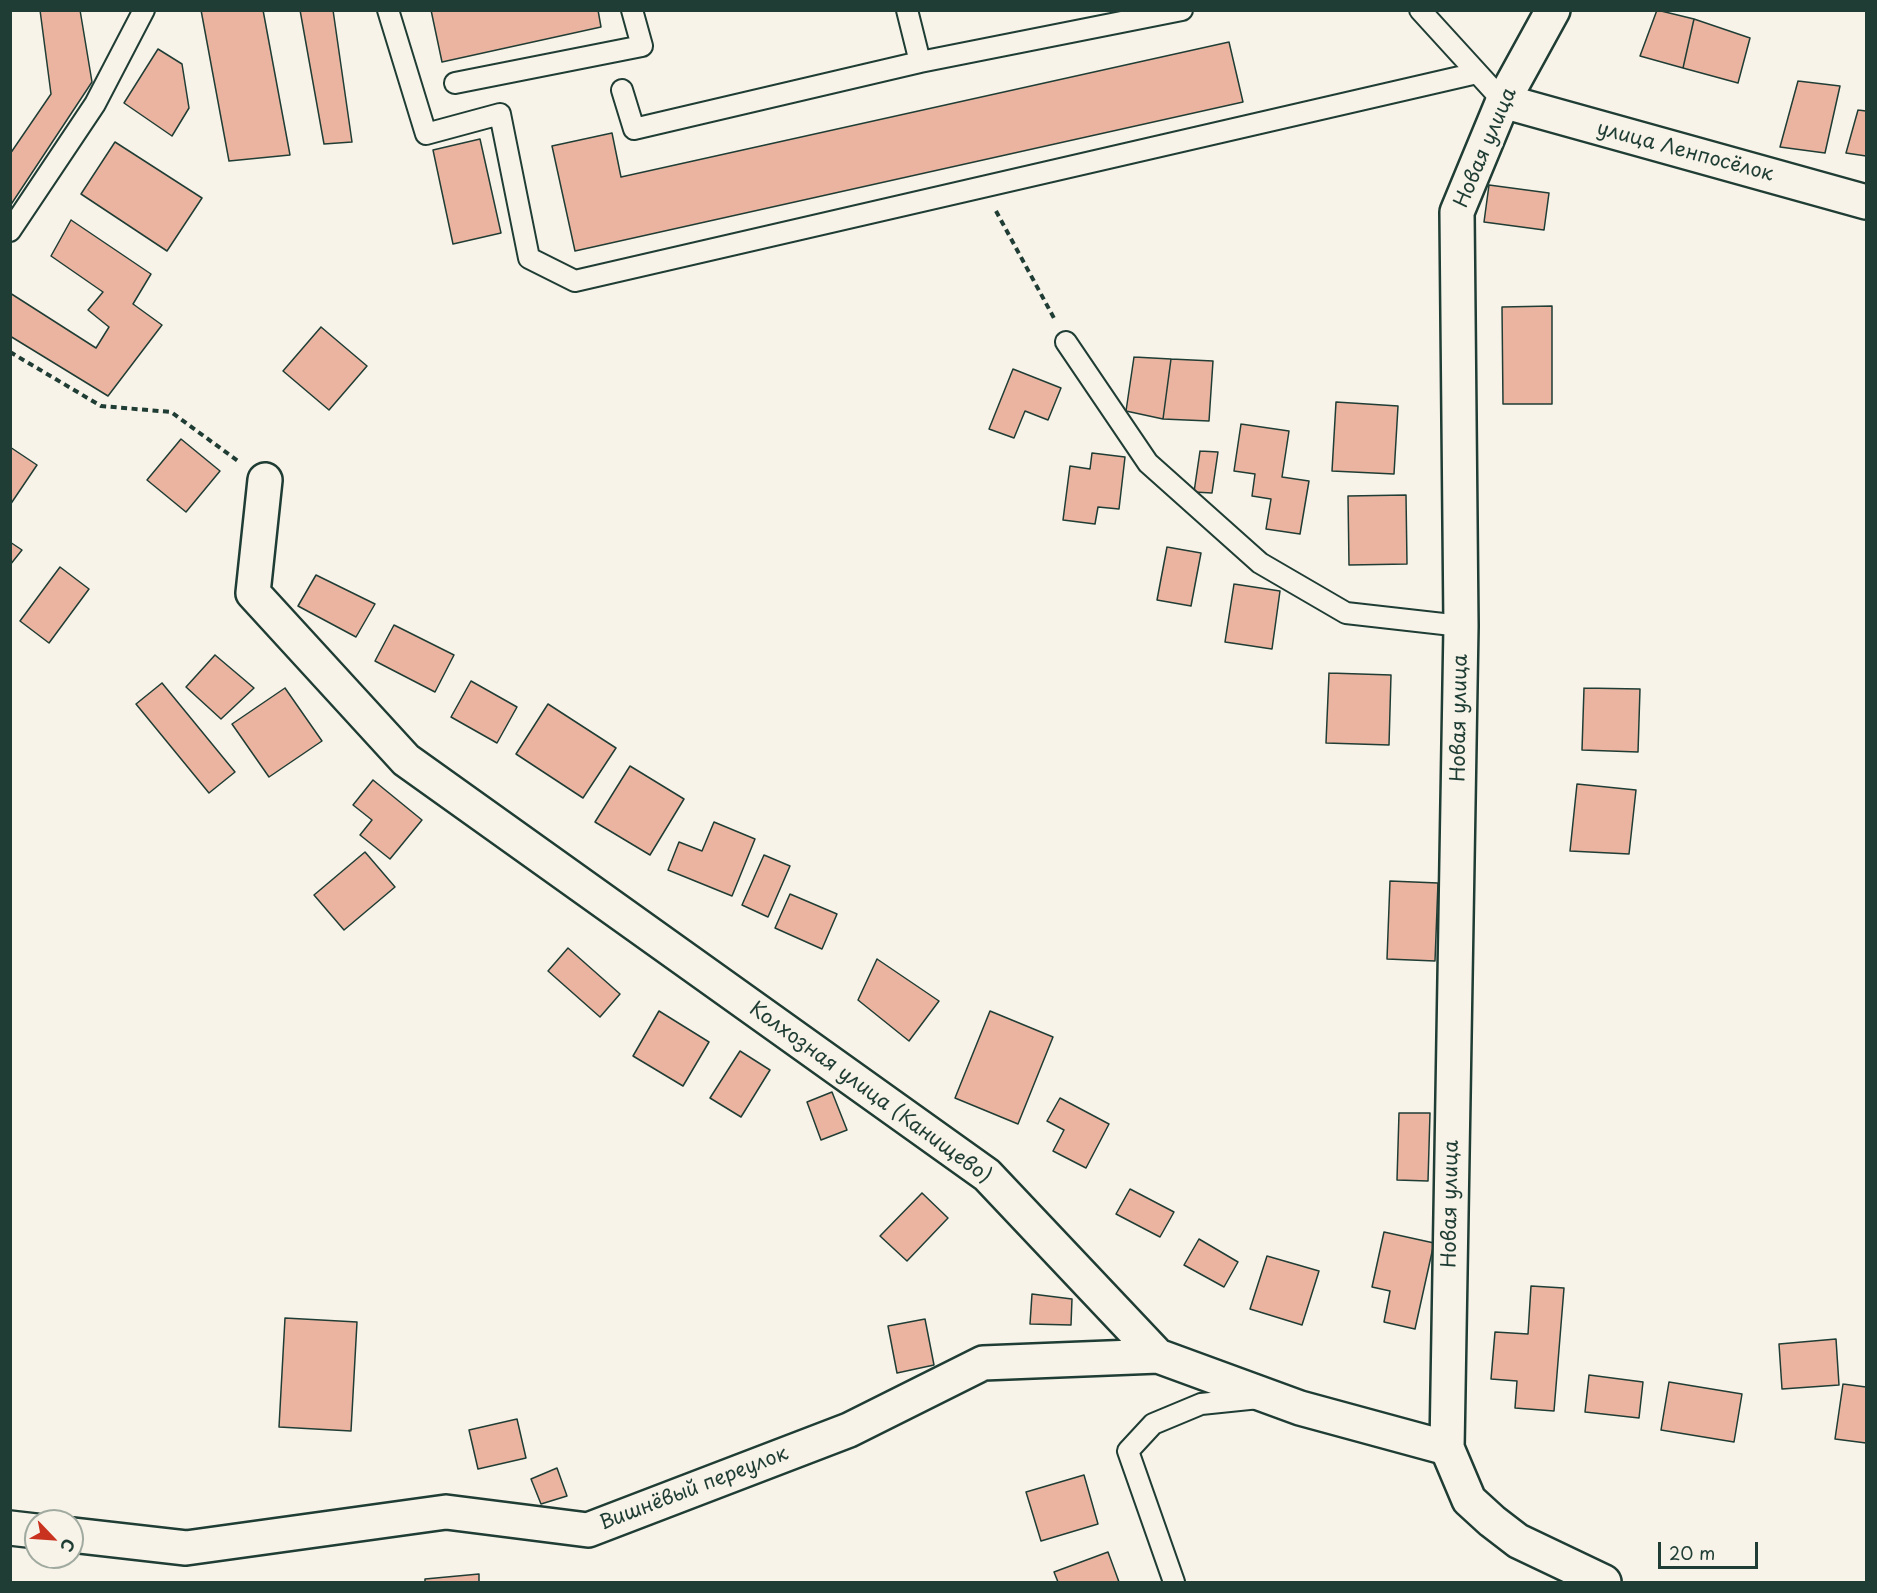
<!DOCTYPE html>
<meta charset="utf-8">
<style>
body{margin:0}
#map{position:relative;width:1877px;height:1593px;overflow:hidden;background:#f7f3e8;font-family:"Playpen Sans",sans-serif}
canvas{display:block}
.frame{position:absolute;inset:0;border:12px solid #1f3d34;pointer-events:none}
.north{position:absolute;left:24px;top:1509px;width:60px;height:60px;box-sizing:border-box;background:#f7f3e8;border:2px solid #a1aaa0;border-radius:50%;rotate:115deg;font-size:16px;font-weight:700;line-height:24px;text-align:center;color:#1f3d34}
.north::after{content:'';display:block;margin:auto;width:21px;height:27px;background:#c8321e;clip-path:polygon(50% 0,100% 100%,50% 72%,0 100%)}
.scale{position:absolute;left:1658px;top:1542px;width:100px;height:27px;box-sizing:border-box;border:3px solid #1f3d34;border-top:0;padding-left:8px;font-size:18px;line-height:21px;white-space:nowrap;color:#1f3d34;-webkit-text-stroke:4px #f7f3e8;paint-order:stroke}
</style>
<div id="map">
<canvas width="1877" height="1593"></canvas>
<div class="frame"></div>
<div class="north">С</div>
<div class="scale">20 m</div>
</div>
<script>
const g = document.querySelector('canvas').getContext('2d');
g.lineJoin = 'round';
function fillPath(path, color) { g.fillStyle = color; g.fill(path, 'evenodd'); }
const poly = rows => new Path2D(rows.map(r => 'M' + r).join(''));
function stroke(path, color, width, dash) { g.strokeStyle = color; g.lineWidth = width; g.lineCap = dash ? 'butt' : 'round'; g.setLineDash(dash || []); g.stroke(path); }
function drawText(font, color, halo, rows, align = 'center') {
  g.font = font + ' "Playpen Sans",sans-serif'; g.lineWidth = 6; g.setLineDash([]); g.textBaseline = 'middle'; g.strokeStyle = halo; g.fillStyle = color; for (const [text, x, y, turn = 0] of rows) {
    g.save(); g.translate(x, y); g.rotate((+turn || 0) * Math.PI / 180); g.textAlign = isNaN(turn) ? turn : align; if (halo) g.strokeText(text, 0, 0); g.fillText(text, 0, 0); g.restore();
  }
}
const building = poly([
 [40,10,80,10,92,82,10,206,10,154,51,94,40,10],
 [201,10,263,10,290,155,229,161,201,10],
 [300,10,333,10,352,142,324,144,300,10],
 [431,10,598,10,601,27,442,62,431,10],
 [1657,10,1694,19,1683,68,1640,56,1657,10],
 [1694,19,1750,38,1738,83,1683,68,1694,19],
 [1229,42,1243,102,575,251,552,146,612,133,621,177,1229,42],
 [158,49,182,64,189,108,172,136,124,103,158,49],
 [1798,81,1840,86,1825,153,1780,147,1798,81],
 [1858,110,1866,111,1866,156,1846,153,1858,110],
 [480,139,501,233,453,244,433,150,480,139],
 [115,142,202,198,167,251,81,194,115,142],
 [1489,185,1549,193,1544,230,1484,222,1489,185],
 [71,220,151,274,133,304,162,325,108,396,10,336,10,293,96,348,109,327,88,310,103,292,51,256,71,220],
 [1552,306,1552,404,1503,404,1502,307,1552,306],
 [321,327,367,366,329,410,283,371,321,327],
 [1134,357,1171,359,1163,419,1126,411,1134,357],
 [1171,359,1213,361,1209,421,1163,419,1171,359],
 [1013,369,1061,388,1048,420,1025,411,1014,438,989,429,1013,369],
 [1336,402,1398,406,1394,474,1332,471,1336,402],
 [1241,424,1289,431,1282,477,1309,481,1300,534,1266,529,1271,499,1252,496,1255,474,1234,471,1241,424],
 [181,439,220,471,186,512,147,480,181,439],
 [10,447,37,465,10,505,10,447],
 [1200,451,1218,452,1212,493,1194,492,1200,451],
 [1092,453,1125,457,1119,509,1098,507,1095,524,1063,520,1070,466,1090,469,1092,453],
 [1406,495,1407,564,1349,565,1348,496,1406,495],
 [10,542,22,550,10,565,10,542],
 [1167,547,1201,553,1191,606,1157,600,1167,547],
 [60,567,89,589,49,643,20,621,60,567],
 [316,575,375,604,356,637,298,606,316,575],
 [1234,584,1280,591,1272,649,1225,642,1234,584],
 [394,625,454,655,435,692,375,661,394,625],
 [215,655,254,688,221,719,186,687,215,655],
 [1329,673,1391,675,1389,745,1326,743,1329,673],
 [471,681,517,707,497,743,451,717,471,681],
 [162,683,235,772,209,793,136,704,162,683],
 [285,688,322,741,269,777,232,724,285,688],
 [1584,688,1640,689,1638,752,1582,750,1584,688],
 [548,704,616,748,583,798,516,754,548,704],
 [630,766,684,799,650,855,595,822,630,766],
 [373,780,422,820,390,859,360,835,372,820,353,805,373,780],
 [1577,784,1636,790,1629,854,1570,851,1577,784],
 [714,822,755,839,732,896,668,870,679,842,702,851,714,822],
 [365,852,395,887,344,930,314,895,365,852],
 [764,855,790,866,768,917,742,905,764,855],
 [1390,881,1438,883,1435,961,1387,959,1390,881],
 [790,894,837,914,822,949,775,928,790,894],
 [568,948,620,994,600,1017,548,971,568,948],
 [877,959,939,1001,909,1041,858,1000,877,959],
 [659,1011,709,1042,683,1086,633,1056,659,1011],
 [990,1011,1053,1037,1018,1124,955,1098,990,1011],
 [740,1051,770,1070,741,1117,710,1098,740,1051],
 [832,1092,847,1130,821,1140,807,1102,832,1092],
 [1060,1098,1109,1124,1086,1168,1053,1151,1064,1130,1047,1121,1060,1098],
 [1399,1113,1430,1113,1428,1181,1397,1180,1399,1113],
 [1130,1189,1174,1212,1160,1237,1116,1214,1130,1189],
 [922,1193,948,1218,907,1261,880,1236,922,1193],
 [1384,1232,1434,1243,1415,1329,1384,1322,1390,1291,1372,1287,1384,1232],
 [1199,1239,1238,1262,1224,1287,1184,1265,1199,1239],
 [1267,1256,1319,1271,1302,1325,1250,1309,1267,1256],
 [1531,1286,1564,1288,1554,1411,1515,1408,1517,1381,1491,1379,1495,1332,1528,1334,1531,1286],
 [1032,1294,1072,1299,1071,1325,1030,1324,1032,1294],
 [285,1318,357,1322,351,1431,279,1427,285,1318],
 [925,1319,934,1365,897,1373,888,1326,925,1319],
 [1836,1339,1839,1385,1782,1389,1779,1344,1836,1339],
 [1589,1375,1643,1382,1639,1418,1585,1412,1589,1375],
 [1669,1382,1742,1394,1734,1442,1661,1430,1669,1382],
 [1843,1384,1866,1387,1866,1443,1835,1439,1843,1384],
 [517,1419,526,1458,478,1469,469,1430,517,1419],
 [557,1468,567,1496,541,1504,531,1479,557,1468],
 [1084,1475,1098,1524,1041,1541,1026,1492,1084,1475],
 [1108,1552,1119,1582,1058,1582,1054,1572,1108,1552],
 [479,1574,479,1582,425,1582,425,1579,479,1574]
]);
const path = poly([
 [996,211,1055,320],
 [10,352,101,406,171,412,238,461]
]);
const lane = poly([
 [388,10,426,134,500,114,529,258,575,281,1477,73],
 [907,10,920,62],
 [1420,10,1503,101],
 [455,83,642,46,632,10],
 [622,90,634,129,920,62,1182,10],
 [10,231,95,104,144,10],
 [1066,342,1148,463,1260,563,1346,613,1461,626],
 [1174,1582,1128,1451,1153,1424,1201,1404,1259,1398]
]);
const street = poly([
 [1503,101,1866,202],
 [265,480,253,593,406,760,987,1175,1158,1356,1300,1408,1447,1448],
 [10,1528,36,1531],
 [72,1535,186,1548,446,1512,588,1530,849,1430,983,1363,1158,1356]
]);
const secondary = poly([
 [1553,10,1503,101,1457,212,1461,626,1447,1448,1469,1500,1492,1521,1518,1541,1604,1582]
]);
const streetNames = [
 ["Новая улица",1486,148,-67],
 ["улица Ленпосёлок",1685,152,15],
 ["Новая улица",1460,718,-89],
 ["Колхозная улица (Канищево)",870,1093,36],
 ["Новая улица",1451,1204,-89],
 ["Вишнёвый переулок",694,1489,-21]
];
fillPath(building, '#ebb4a1');
stroke(building, '#1f3d34', 1.5);
stroke(lane, '#1f3d34', 24);
stroke(street, '#1f3d34', 38);
stroke(secondary, '#1f3d34', 38);
stroke(path, '#1f3d34', 4, [6, 4.5]);
stroke(lane, '#f7f3e8', 20);
stroke(street, '#f7f3e8', 33);
stroke(secondary, '#f7f3e8', 33);
drawText('20px', '#1f3d34', '#f7f3e8', streetNames);
</script>
